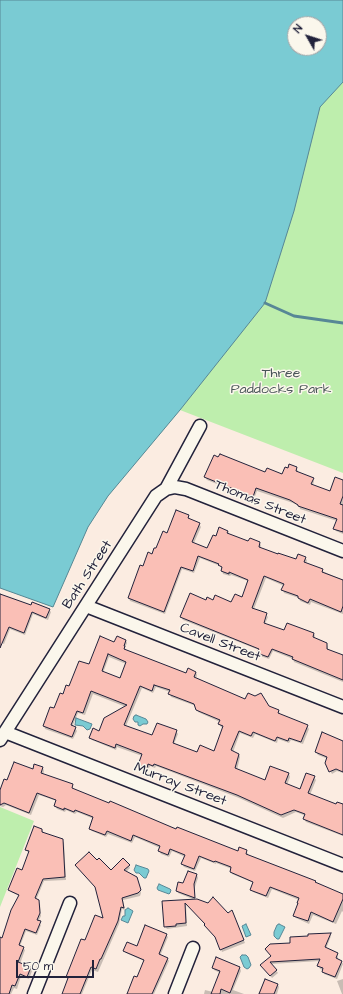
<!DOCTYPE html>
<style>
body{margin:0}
#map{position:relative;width:343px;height:994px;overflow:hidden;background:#fbece1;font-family:"Architects Daughter",sans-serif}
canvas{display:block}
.north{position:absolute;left:287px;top:16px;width:40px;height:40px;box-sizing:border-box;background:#fbf7ec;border:1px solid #a4a2a5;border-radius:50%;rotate:309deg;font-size:11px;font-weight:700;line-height:16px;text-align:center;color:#22223b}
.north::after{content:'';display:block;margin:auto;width:14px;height:18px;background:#22223b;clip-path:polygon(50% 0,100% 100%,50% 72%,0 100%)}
.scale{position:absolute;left:16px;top:960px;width:78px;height:18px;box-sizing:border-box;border:2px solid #22223b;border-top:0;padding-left:5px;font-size:12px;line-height:14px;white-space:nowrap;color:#22223b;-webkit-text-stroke:3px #fbf7ec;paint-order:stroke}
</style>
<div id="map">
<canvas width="343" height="994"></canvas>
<div class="north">N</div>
<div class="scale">50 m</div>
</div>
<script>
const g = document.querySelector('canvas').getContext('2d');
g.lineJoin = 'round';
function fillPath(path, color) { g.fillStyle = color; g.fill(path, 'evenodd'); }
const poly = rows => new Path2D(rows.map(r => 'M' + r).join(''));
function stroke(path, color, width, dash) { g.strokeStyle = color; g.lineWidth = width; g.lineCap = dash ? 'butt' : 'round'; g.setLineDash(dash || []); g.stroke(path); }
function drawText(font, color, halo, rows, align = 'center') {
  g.font = font + ' "Architects Daughter",sans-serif'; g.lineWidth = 3; g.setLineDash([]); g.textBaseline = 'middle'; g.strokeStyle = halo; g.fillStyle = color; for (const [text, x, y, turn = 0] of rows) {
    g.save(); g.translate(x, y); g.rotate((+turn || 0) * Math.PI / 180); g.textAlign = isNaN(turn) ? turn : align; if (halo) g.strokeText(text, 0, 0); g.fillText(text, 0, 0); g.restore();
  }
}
const green = poly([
 [343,0,343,473,180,410,108,496,88,527,53,607,0,588,214,51],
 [295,24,319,24,319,48,295,48],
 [0,807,34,821,0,907]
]);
const water = poly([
 [0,0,343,0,343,82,320,107,294,211,265,303,180,410,108,496,88,527,53,607,0,588,0,0],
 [295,24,319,24,319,48,295,48,295,24],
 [136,715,146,719,148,722,147,724,143,724,140,726,138,725,138,722,135,722,133,719,134,716,136,715],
 [76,718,92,724,90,729,87,730,83,726,75,725,76,718],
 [136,865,148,869,149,871,146,878,144,878,139,873,136,873,134,870,136,865],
 [159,884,170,889,171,890,170,893,169,894,158,890,157,888,159,884],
 [128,908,133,911,128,923,121,920,123,916,125,916,125,910,128,908],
 [246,924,251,935,246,937,242,926,246,924],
 [279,924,285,927,279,939,277,939,274,936,274,932,277,925,279,924],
 [242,955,246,955,248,957,251,965,249,968,247,969,244,967,240,957,242,955]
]);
const shadow = poly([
 [296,468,298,471,297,473,313,479,314,481,313,485,330,492,343,481,343,534,336,531,334,528,337,521,300,509,299,506,293,503,257,491,254,499,207,480,205,477,266,474,283,475],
 [188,516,190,519,199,524,201,527,194,543,207,549,216,537,228,531,229,534,249,543,260,543,261,546,260,548,296,561,305,558,307,560,306,564,343,580,343,614,311,602,310,605,300,601,299,598,284,593,283,590,284,586,266,578,254,609,267,615,266,615,263,628,267,616,268,617,265,624,285,631,314,634,315,636,314,639,327,644,328,647,328,650,343,656,343,682,294,662,293,659,273,651,269,659,260,656,258,653,259,650,183,620,181,617,207,601,232,603,242,598,248,581,231,575,230,576,223,574,222,571,223,569,220,566,200,558,194,573,182,569,165,614,130,601,129,598,144,567,167,534],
 [0,594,32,606,49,610,51,612,48,620,33,614,25,635,10,629,4,644,0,642],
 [126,640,127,643,125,648,126,650,186,675,196,672,197,675,196,679,245,701,279,711,280,715,307,726,309,729,303,744,291,740,289,743,278,739,277,743,255,734,253,738,240,733,233,752,239,754,240,757,237,770,265,781,289,774,290,777,287,785,301,790,314,777,316,780,310,795,336,805,343,805,343,836,306,822,304,819,306,816,296,812,283,818,239,798,156,766,155,768,150,766,148,770,140,767,139,765,142,756,117,747,116,750,92,740,90,737,100,732,126,707,93,694,85,715,78,713,72,727,75,728,77,731,73,739,45,729,44,726,50,708,55,710,63,695,89,665,115,643],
 [109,657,126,664,120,679,103,673],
 [156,687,170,692,170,694,171,697,196,706,198,712,220,722,219,724,221,727,224,728,215,752,198,753,174,744,178,734,176,731,153,737,126,726,142,688,153,693],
 [343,742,343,773,337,771,332,774,326,763,328,759,318,755,316,752],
 [43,768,44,771,43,775,72,785,71,793,73,787,73,790,177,830,238,852,246,851,248,854,247,856,315,882,316,884,343,895,343,912,342,911,336,924,313,915,309,924,296,918,294,916,299,904,299,900,272,889,268,898,253,892,251,889,254,883,232,874,231,872,232,869,216,863,216,864,201,858,195,871,184,867,182,864,185,857,172,851,169,857,161,854,159,851,160,848,135,837,132,843,108,834,106,837,92,831,90,829,94,819,77,812,75,814,66,810,65,812,57,809,55,806,57,801,39,795,31,815,6,805,3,807,0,806,0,793,8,782,33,770],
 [42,830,44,833,62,840,64,843,66,880,44,881,36,900,40,904,41,916,38,922,41,925,37,935,26,931,20,946,23,948,25,950,20,964,30,968,32,971,29,979,21,976,17,989,14,988,11,994,0,994,0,938,3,940,19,896,11,892,9,890,22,871,29,853,26,850],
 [76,865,111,872,129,866,130,868,126,872,137,878,141,893,140,896,123,900,125,910,122,909,119,924,98,972,92,970,82,994,63,994,68,980,67,977,85,941,105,920,97,889],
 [189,872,197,875,198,878,195,887,195,900,178,893,177,890,184,885],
 [197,900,228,915,233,914,245,943,222,952,216,938,207,928,206,925,186,904,187,926,167,929,165,926,163,902],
 [330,934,331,936,326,949,338,953,335,963,338,955,338,960,341,961,343,964,337,979,324,974,323,970,320,969,319,966,320,961,271,964,278,973,272,978,262,965,291,944,309,937],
 [166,935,168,937,160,956,167,958,169,961,154,994,151,993,151,994,126,994,138,979,144,961,126,953,124,951,137,947],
 [216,959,240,968,241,971,233,990,244,994,204,994,205,990,213,992,220,973,214,970,213,968],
 [343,979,343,994,342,994,337,981],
 [265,980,278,985,279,987,277,994,258,994]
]);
const stream = poly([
 [265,303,294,316,343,323]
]);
const building = poly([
 [220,454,265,472,267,468,282,474,285,467,288,468,289,464,297,467,296,471,314,478,311,484,330,491,335,477,343,480,343,496,340,504,343,505,343,532,333,529,337,519,298,506,298,505,290,500,256,488,253,497,204,477,214,455,218,457,220,454],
 [176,510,189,515,188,518,200,523,192,542,207,548,213,535,216,536,219,527,228,531,227,533,248,541,250,538,260,542,259,547,278,554,278,553,296,559,298,554,306,557,304,562,323,569,322,572,343,580,343,606,341,612,310,599,308,603,298,598,298,596,281,590,284,584,264,576,252,608,267,613,264,623,284,630,287,623,314,633,313,637,327,643,327,649,343,655,343,680,292,659,293,657,272,649,268,657,257,653,259,649,180,617,190,593,206,600,207,597,213,600,215,595,231,602,235,594,242,597,248,580,229,572,229,574,221,571,222,567,218,565,219,564,198,556,193,571,181,567,164,612,128,598,140,565,143,566,148,552,152,554,154,548,156,548,163,531,167,533,176,510],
 [0,594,31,605,32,602,50,609,46,618,32,612,24,633,9,627,0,648,0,594],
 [100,636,114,642,117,636,126,640,124,646,125,646,124,649,186,673,188,668,196,672,194,677,245,699,248,693,255,696,261,693,269,706,279,710,278,713,308,725,301,742,289,738,288,741,277,737,275,741,253,732,251,736,239,731,231,750,239,754,235,768,265,780,270,766,289,773,285,783,300,789,306,773,315,776,308,793,336,804,337,802,343,804,343,835,303,819,305,814,294,810,281,815,237,795,154,764,153,766,148,764,147,768,138,765,142,754,116,744,115,748,89,738,93,728,99,731,104,718,127,705,91,691,83,713,77,711,71,725,76,727,72,737,43,726,50,707,54,708,60,693,63,694,66,685,69,686,79,661,89,664,100,636],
 [108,654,126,662,120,678,102,671,108,654],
 [154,685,170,690,168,694,194,704,196,710,220,720,218,724,223,726,214,751,200,745,197,752,173,743,177,730,157,723,152,735,124,725,140,686,152,691,154,685],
 [322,732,343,741,343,772,336,769,329,772,325,763,327,757,315,752,322,732],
 [14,762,33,769,34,764,43,767,41,773,73,784,72,788,109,803,110,801,176,829,177,827,238,851,239,847,247,850,246,854,316,881,315,882,343,894,343,899,333,922,311,912,308,921,293,916,298,903,297,903,299,898,270,887,266,896,250,890,253,882,230,872,231,867,215,861,214,862,199,856,194,869,181,864,185,855,170,849,168,855,158,851,160,846,133,835,131,841,107,831,105,835,89,829,93,817,75,810,74,812,64,808,64,810,54,806,56,800,37,793,29,813,4,803,0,805,0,790,4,779,7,780,14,762],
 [34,826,42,829,42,832,63,839,65,877,43,879,35,898,39,900,40,913,37,920,41,921,36,933,25,929,19,945,24,947,18,962,31,967,27,977,20,974,15,986,12,985,9,994,0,994,0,937,2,938,11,910,19,895,8,890,17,868,22,870,29,851,25,850,34,826],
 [89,852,97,860,99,858,111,870,123,858,130,865,124,870,137,877,141,890,138,893,122,898,124,908,121,907,118,921,101,959,100,959,96,969,91,967,80,994,62,994,68,978,66,977,81,939,85,940,95,915,103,918,95,887,75,865,89,852],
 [188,871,197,874,194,884,195,898,176,891,178,882,183,883,188,871],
 [213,897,228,913,232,910,244,940,220,950,215,937,204,925,205,924,185,903,186,923,176,924,176,926,164,927,162,901,197,899,208,903,213,897],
 [145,925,167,934,159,954,168,958,152,994,127,994,134,976,137,977,144,960,123,951,127,942,137,946,145,925],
 [331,933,325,947,338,953,336,958,342,961,335,977,322,972,323,968,317,966,320,959,270,962,277,970,270,976,260,965,271,956,265,949,270,944,290,943,290,937,308,936,308,934,331,933],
 [216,957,240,967,230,993,221,989,220,994,211,994,220,971,212,968,216,957],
 [265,979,278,984,274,994,259,994,265,979]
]);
const minor = poly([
 [166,489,175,487,186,489,343,551],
 [86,606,343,707],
 [5,732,343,865],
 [0,740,156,496,166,489,200,426],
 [34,994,70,903],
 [175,994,193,948]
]);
const parkNames = [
 ["Three",281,374],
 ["Paddocks Park",281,390]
];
const streetNames = [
 ["Thomas Street",260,503,22],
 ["Bath Street",88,575,-57],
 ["Cavell Street",220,643,21],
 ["Murray Street",180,785,21]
];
fillPath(green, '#beeead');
fillPath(water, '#7acbd3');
stroke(water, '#578796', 1);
fillPath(shadow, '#0003');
stroke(stream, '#578796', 3);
fillPath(building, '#fabfb6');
stroke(building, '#22223b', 1);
stroke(minor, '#22223b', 15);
stroke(minor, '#fbf7ec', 12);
drawText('14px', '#495558', '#fbf7ec', parkNames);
drawText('14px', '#22223b', '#fbf7ec', streetNames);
</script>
